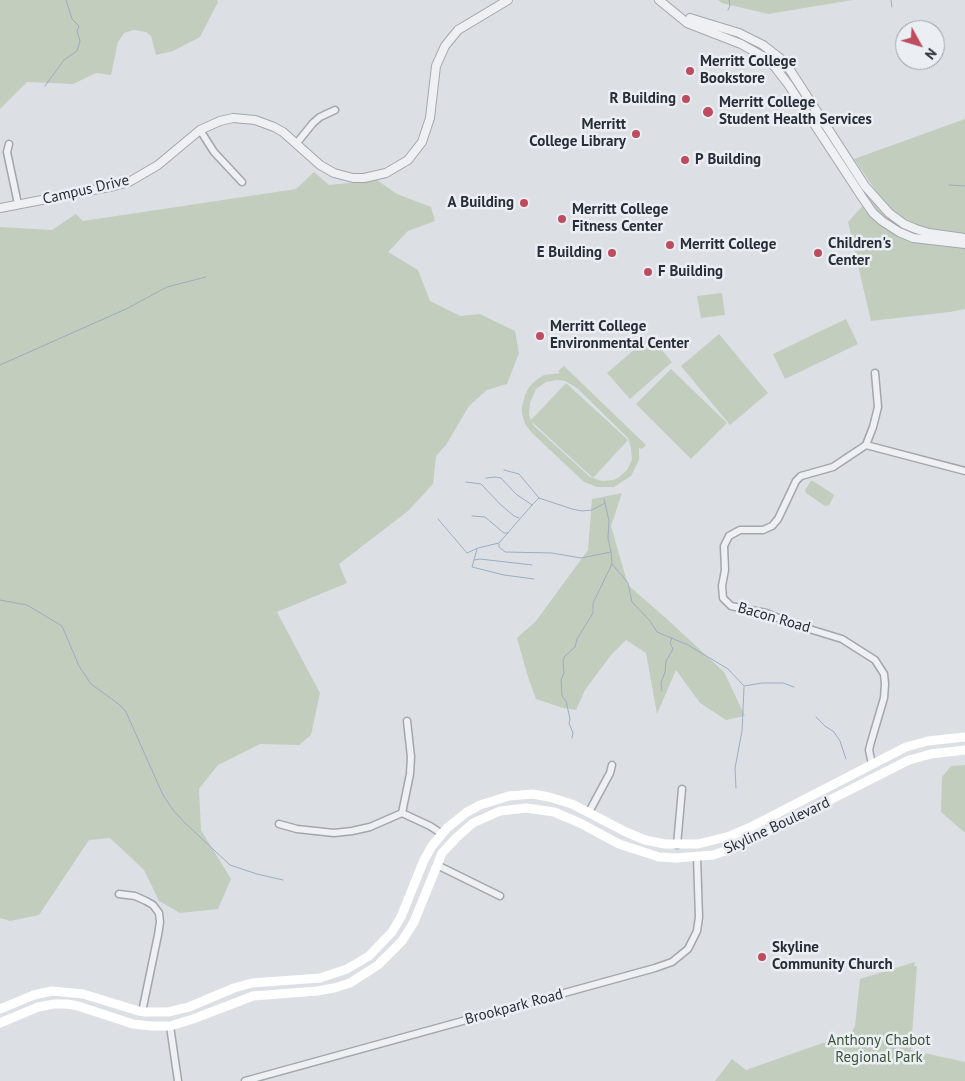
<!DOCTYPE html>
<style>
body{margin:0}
#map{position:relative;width:965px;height:1081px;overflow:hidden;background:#dce0e5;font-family:"PT Sans",sans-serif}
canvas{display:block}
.north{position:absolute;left:895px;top:20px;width:50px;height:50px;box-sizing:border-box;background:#ebeef3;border:1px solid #9da1a9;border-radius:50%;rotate:129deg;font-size:14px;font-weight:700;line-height:20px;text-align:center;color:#282e39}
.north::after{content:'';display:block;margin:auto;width:18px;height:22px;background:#bd4d5e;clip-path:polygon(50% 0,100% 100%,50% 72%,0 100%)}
</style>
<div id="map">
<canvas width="965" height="1081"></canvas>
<div class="north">N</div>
</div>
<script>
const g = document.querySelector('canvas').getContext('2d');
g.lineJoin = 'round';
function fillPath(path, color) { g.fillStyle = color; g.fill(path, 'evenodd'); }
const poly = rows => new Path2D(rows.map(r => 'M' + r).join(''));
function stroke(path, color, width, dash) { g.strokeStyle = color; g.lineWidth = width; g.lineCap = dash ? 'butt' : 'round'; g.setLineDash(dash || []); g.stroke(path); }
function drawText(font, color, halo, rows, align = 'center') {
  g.font = font + ' "PT Sans",sans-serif'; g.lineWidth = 5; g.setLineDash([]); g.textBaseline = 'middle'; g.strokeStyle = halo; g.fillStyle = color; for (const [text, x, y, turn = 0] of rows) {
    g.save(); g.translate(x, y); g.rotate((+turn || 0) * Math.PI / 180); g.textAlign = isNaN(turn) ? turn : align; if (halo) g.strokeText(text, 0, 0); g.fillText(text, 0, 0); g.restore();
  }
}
const green = poly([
 [0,0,217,0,218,2,200,37,173,51,156,55,151,36,146,32,134,30,124,33,118,42,111,75,96,73,73,84,27,82,0,109],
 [718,0,853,0,768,14,722,3],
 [965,119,965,309,950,312,871,321,848,222,876,191,854,159],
 [314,172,329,185,377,180,397,194,431,207,435,221,408,231,388,252,418,270,430,301,460,316,480,314,515,331,519,353,507,384,487,390,469,406,446,445,436,456,433,484,408,511,339,564,347,583,277,612,320,693,311,735,299,745,260,744,218,765,199,789,201,830,231,879,218,909,180,913,159,901,144,870,110,838,89,840,39,915,10,921,0,918,0,227,52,230,76,214,83,221,296,189],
 [722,293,725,315,701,318,697,296],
 [846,319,858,344,785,379,773,354],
 [719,334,768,393,730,425,681,366],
 [650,336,672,362,630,399,607,373],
 [564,366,646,445,642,449,639,448,639,460,631,476,614,487,597,487,584,482,532,433,525,424,522,413,522,407,525,395,529,387,536,380,544,375,560,373,558,371],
 [557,380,565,381,577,388,628,438,631,448,632,460,627,470,618,478,613,480,602,481,590,477,534,426,532,422,593,478,628,440,566,383,531,420,529,415,530,403,536,389,546,382],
 [671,369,727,423,691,459,636,404],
 [811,481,813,481,833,494,834,496,829,505,825,506,806,493,805,490],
 [622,493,611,526,628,585,668,620,724,672,745,716,726,720,700,703,676,670,657,714,646,653,626,640,611,655,585,690,576,710,563,708,536,699,528,677,517,638,536,621,588,550,592,499],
 [965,765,965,832,964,832,941,812,942,777,951,766],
 [915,962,914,966,917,966,911,1050,965,1062,965,1081,715,1081,732,1059,746,1070,851,1033,855,1026,860,979]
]);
const stream = poly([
 [891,0,892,7],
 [728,10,730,6,729,0],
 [45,86,64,60,77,51,80,41,77,31,79,26,72,19,66,0],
 [949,185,965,186],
 [0,365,126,309,167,287,206,277],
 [504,470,519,474,539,498],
 [486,478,495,477,501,478,516,494,532,505],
 [466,482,481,484,501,505,514,516,519,518],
 [472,516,485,517,504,533,508,533],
 [438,519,467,553,478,548,499,543,532,505,539,498,572,509,582,511,592,510,605,503],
 [499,544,499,547,505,552,552,553,581,558,611,552],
 [477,549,472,567,504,575,534,579],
 [474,560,480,559,532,565],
 [612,564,628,583,632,602,650,621,657,632,688,645,728,669,744,686,762,683,783,683,794,687],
 [0,600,27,605,62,626,79,666,91,684,120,705,126,712,163,795,173,810,185,823,230,865,257,874,283,880],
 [662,691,661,683,665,672,666,661,673,649,670,643,672,638],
 [816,717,825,726,834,732,840,741,846,759],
 [572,738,573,733,569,723,570,719,566,701,562,696,561,680,564,673,563,661,565,656,575,647,577,639,593,613,593,603,612,564,611,552,608,538,609,521,604,499],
 [736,788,735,768,742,731,744,687]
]);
const minor = poly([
 [200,130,214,152,242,182],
 [9,144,7,152,18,204],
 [296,144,313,123,320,117,335,110],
 [866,445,965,471],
 [872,764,869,750,871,742,884,698,885,684,884,674,875,660,842,639,793,624,766,613,731,606,723,598,722,586,725,570,724,546,729,536,740,530,763,530,772,526,778,519,796,481,801,476,833,467,866,445,873,427,878,407,875,373],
 [589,812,610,773,612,765],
 [402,813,410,774,411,757,407,721],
 [279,824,297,829,334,833,352,831,370,827,402,813,430,826,442,834],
 [677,845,682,789],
 [437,865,500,896],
 [119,894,135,896,146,901,153,905,159,913,160,922,158,935,142,1012],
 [170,1026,178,1081],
 [245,1081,655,968,672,962,688,949,697,931,699,917,697,857]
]);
const tertiary = poly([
 [659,0,687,23,741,44,764,57,774,66,788,84,862,197,873,213,882,221,899,232,913,238,965,244],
 [690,18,739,33,763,45,781,59,790,70,865,186,889,213,904,224,916,229,929,233,965,238],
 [0,208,114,186,129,182,158,165,200,130,220,121,233,118,255,120,274,127,283,132,320,165,334,173,353,178,364,178,386,173,408,160,422,142,430,118,436,66,445,46,458,30,508,0]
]);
const secondary = poly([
 [0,1009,34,995,52,991,83,994,142,1012,168,1012,189,1007,234,988,252,983,320,978,347,969,369,956,392,932,401,917,424,860,432,846,447,828,467,812,480,805,509,796,533,794,549,797,572,804,626,832,645,840,665,844,698,844,730,836,751,827,906,747,928,741,965,737],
 [0,1023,38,1007,54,1004,67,1004,78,1006,133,1024,151,1026,170,1026,193,1019,253,996,317,991,334,988,350,983,378,965,402,941,414,922,442,853,456,838,473,823,500,811,526,808,554,812,580,823,619,844,659,857,676,858,713,855,737,847,909,760,931,754,965,750]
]);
const markers = [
 [690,71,5,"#bd4d5e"],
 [686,99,5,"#bd4d5e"],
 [708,112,6,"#bd4d5e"],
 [636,134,5,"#bd4d5e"],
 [685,160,5,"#bd4d5e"],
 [524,203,5,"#bd4d5e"],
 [562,219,5,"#bd4d5e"],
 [670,245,5,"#bd4d5e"],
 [612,253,5,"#bd4d5e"],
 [818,253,5,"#bd4d5e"],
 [648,272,5,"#bd4d5e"],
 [540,336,5,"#bd4d5e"],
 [762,957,5,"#bd4d5e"]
];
const poiNames = [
 ["Merritt College",700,62],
 ["Bookstore",700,79],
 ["R Building",676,99,"right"],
 ["Merritt College",719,103],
 ["Student Health Services",719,120],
 ["Merritt",626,125,"right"],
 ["College Library",626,142,"right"],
 ["P Building",695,160],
 ["A Building",514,203,"right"],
 ["Merritt College",572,210],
 ["Fitness Center",572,227],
 ["Children's",828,244],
 ["Center",828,261],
 ["Merritt College",680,245],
 ["E Building",602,253,"right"],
 ["F Building",658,272],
 ["Merritt College",550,327],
 ["Environmental Center",550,344],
 ["Skyline",772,948],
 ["Community Church",772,965]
];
const streetNames = [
 ["Campus Drive",86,190,-13],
 ["Bacon Road",774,618,16],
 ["Skyline Boulevard",777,826,-25],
 ["Brookpark Road",514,1007,-15]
];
const parkNames = [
 ["Anthony Chabot",879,1041],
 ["Regional Park",879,1058]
];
fillPath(green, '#c2cdbe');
stroke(stream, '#9badc1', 1);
stroke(minor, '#a2a7ae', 9);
stroke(tertiary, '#a2a7ae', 10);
stroke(minor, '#eef0f3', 6);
stroke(tertiary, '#eef0f3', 8);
stroke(secondary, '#fff', 9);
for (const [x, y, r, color] of markers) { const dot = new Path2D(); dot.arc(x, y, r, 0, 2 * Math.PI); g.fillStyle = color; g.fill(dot); stroke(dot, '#ebeef3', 2); }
drawText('bold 15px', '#282e39', '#ebeef3', poiNames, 'left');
drawText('15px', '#282e39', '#ebeef3', streetNames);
drawText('15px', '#3c5337', '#ebeef3', parkNames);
</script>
